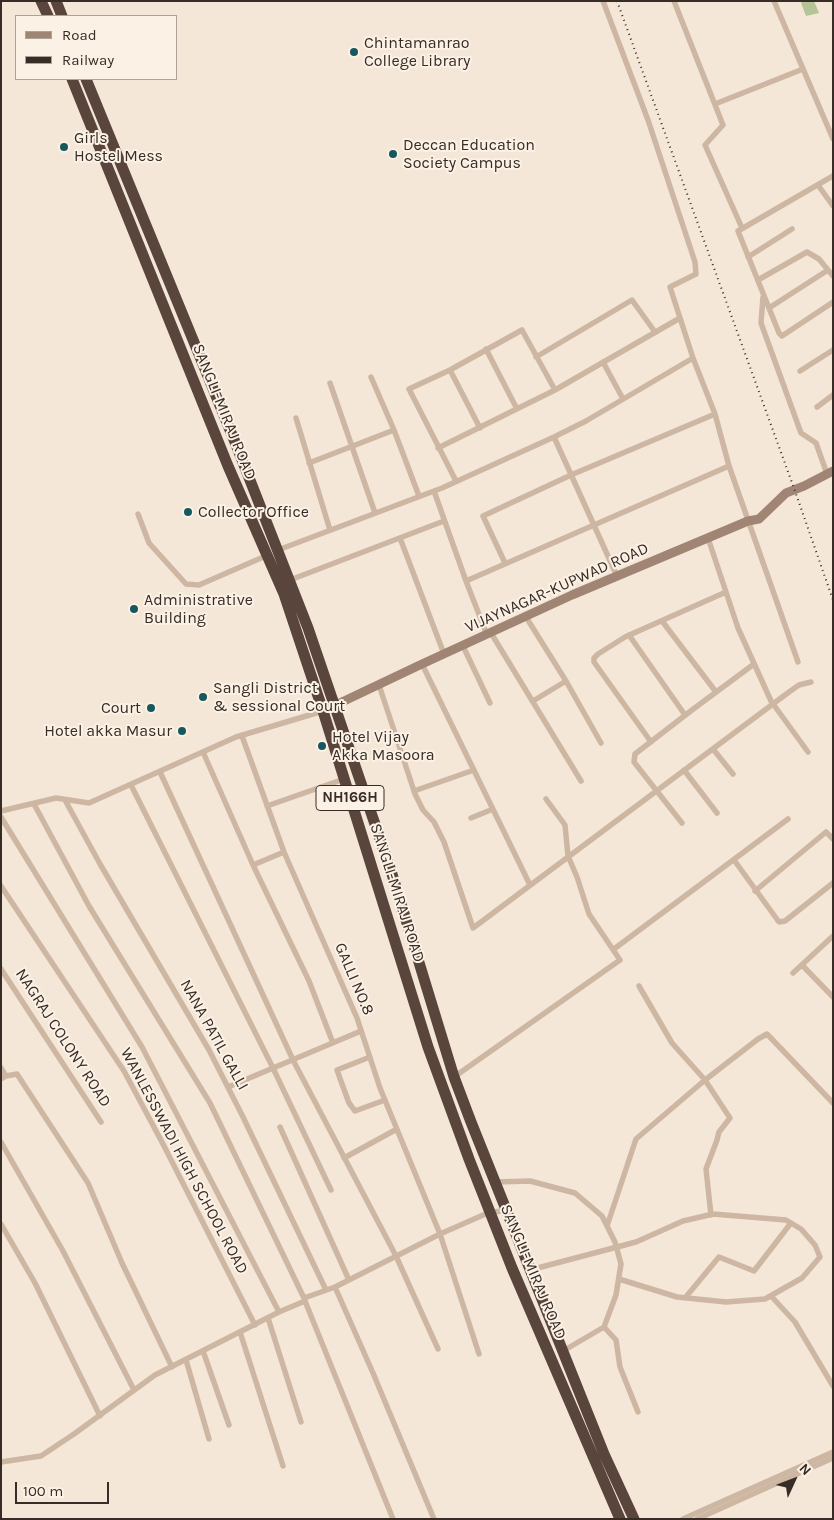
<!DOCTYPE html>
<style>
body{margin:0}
#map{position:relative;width:834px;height:1520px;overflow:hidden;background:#f4e7d8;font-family:Karla,sans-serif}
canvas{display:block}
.frame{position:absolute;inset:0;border:2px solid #372c26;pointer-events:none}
.legend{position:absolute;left:15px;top:15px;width:162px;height:65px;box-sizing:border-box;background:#fbf1e5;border:1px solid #ada299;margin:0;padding:6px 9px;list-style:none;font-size:15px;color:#372c26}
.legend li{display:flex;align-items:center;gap:10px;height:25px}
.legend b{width:25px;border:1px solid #ada299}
.north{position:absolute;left:769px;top:1455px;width:50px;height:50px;-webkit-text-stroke:4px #fbf1e5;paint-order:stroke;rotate:47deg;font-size:14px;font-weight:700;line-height:20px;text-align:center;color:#372c26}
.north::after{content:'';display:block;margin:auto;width:18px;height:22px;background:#372c26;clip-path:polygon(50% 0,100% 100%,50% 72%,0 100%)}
.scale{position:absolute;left:15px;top:1482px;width:94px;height:22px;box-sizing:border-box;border:2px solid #372c26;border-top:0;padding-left:6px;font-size:15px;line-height:18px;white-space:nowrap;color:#372c26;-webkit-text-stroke:4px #fbf1e5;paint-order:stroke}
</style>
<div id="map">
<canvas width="834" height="1520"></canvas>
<div class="frame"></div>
<ul class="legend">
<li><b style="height:6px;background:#a18574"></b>Road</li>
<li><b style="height:6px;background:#372c26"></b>Railway</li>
</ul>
<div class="north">N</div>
<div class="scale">100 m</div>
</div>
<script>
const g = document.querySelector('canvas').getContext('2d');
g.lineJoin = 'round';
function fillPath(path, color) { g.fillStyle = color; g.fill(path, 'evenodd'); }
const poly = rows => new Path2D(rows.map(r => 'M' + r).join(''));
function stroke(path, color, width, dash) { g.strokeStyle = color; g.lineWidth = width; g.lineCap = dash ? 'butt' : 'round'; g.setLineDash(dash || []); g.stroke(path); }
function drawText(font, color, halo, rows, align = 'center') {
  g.font = font + ' Karla,sans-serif'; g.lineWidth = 4; g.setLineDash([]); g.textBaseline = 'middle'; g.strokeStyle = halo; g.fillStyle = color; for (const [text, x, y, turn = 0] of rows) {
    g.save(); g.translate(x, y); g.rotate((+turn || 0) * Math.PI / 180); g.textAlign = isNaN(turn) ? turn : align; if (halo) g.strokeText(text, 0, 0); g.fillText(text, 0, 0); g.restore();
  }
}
const green = poly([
 [803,1,814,1,819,13,806,16,801,3]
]);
const street = poly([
 [603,1,648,120,695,262,696,274,670,287,693,358,715,414,729,466,798,662],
 [674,1,723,125,705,145,742,228],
 [774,1,833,139],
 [715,104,803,69],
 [833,176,738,231,779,333,782,336,833,302],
 [818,185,833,206],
 [748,257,792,229],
 [758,280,807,252,819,259,833,276],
 [763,297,761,323,801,433,816,443,827,474],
 [769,308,828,270],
 [486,349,517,409],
 [536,357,632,300,655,332],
 [603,362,623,399],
 [450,370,480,428],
 [800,371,833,350],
 [371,377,394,430,419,496],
 [330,383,375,513],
 [817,407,833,395],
 [296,418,330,530],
 [554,437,617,576],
 [438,448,555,390],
 [309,463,394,430],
 [456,481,409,389,450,370,522,330,555,390,680,318],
 [434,491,466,581,487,635],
 [138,514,149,543,186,584,199,585,268,555],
 [400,538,444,654],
 [708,538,738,628,771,701,808,752],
 [278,550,442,488,554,437,586,421,693,358],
 [505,563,483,516,571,475,715,414],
 [290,580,444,521],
 [466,581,729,466],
 [526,617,566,681,601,743],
 [662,621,716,692],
 [491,633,581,781],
 [629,635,685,715],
 [463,646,490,703],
 [422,664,530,885],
 [379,685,415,794,423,810,434,822,444,842,473,928,789,692,799,685,811,682],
 [533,701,566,681],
 [242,736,284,852,357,1018,380,1088,440,1234,479,1354],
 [651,742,594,662,594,658,598,654,625,637,726,592],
 [713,749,733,774],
 [203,752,253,865,284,852],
 [684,770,717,813],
 [160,772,293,1060,396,1256,438,1349],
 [131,785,273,1068,331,1190],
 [414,791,474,770],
 [65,800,100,864,209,1050,243,1117,326,1290],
 [34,804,89,906,210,1103,304,1298],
 [267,806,344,779],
 [1,811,56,798,89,803,236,737,323,711],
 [1,817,142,1047,279,1312],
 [471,818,493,809],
 [682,823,634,762,635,754,692,710,754,664],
 [734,860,779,922,785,921,833,883],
 [253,865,309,981,333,1043],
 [1,886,124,1071,163,1144,255,1325],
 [755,891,826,832,833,839],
 [614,949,788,819],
 [802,965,833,997],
 [1,969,101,1122],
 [793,973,833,936],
 [639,986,672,1043,705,1080,730,1118,719,1132,717,1140,706,1169,711,1215],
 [370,1057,337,1070,342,1084,349,1103,355,1111,385,1100],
 [1,1068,6,1076],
 [454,1077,620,960,589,914,577,877,568,856,565,825,546,799],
 [1,1079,6,1076,17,1074,88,1183,122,1263,172,1367],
 [228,1087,361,1031],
 [280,1127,349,1280],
 [1,1142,63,1251,134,1390],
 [344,1158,397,1129],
 [495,1182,530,1181,575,1193,602,1216,615,1242,621,1264,616,1295,604,1327,563,1351],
 [1,1224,35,1283,100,1416],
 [607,1226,636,1139,705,1080,758,1039,767,1034,833,1103],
 [530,1270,636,1242,683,1221,713,1214,786,1220,801,1229,815,1245,820,1257,802,1278,765,1299,726,1302,677,1297,619,1279],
 [335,1287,373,1373,434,1519],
 [771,1296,795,1322,833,1386],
 [685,1298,719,1257,754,1271,791,1223],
 [305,1301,393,1519],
 [268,1318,301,1422],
 [604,1327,616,1340,620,1367,638,1412],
 [240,1332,283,1466],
 [203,1351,229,1425],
 [186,1360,209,1439],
 [1,1462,41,1456,74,1434,155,1375,279,1312,305,1301,304,1298,307,1297,335,1287,440,1234,490,1212,506,1211],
 [683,1519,833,1452],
 [697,1519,833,1458]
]);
const secondary = poly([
 [323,711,422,664,572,595,748,521,759,519,786,493,804,486,833,471]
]);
const highway = poly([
 [41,1,48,16],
 [56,1,62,16],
 [72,79,228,466,284,594,323,711,428,1047,469,1159,512,1268,620,1519],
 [86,79,237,447,308,628,392,874,454,1077,471,1122,604,1454,634,1519]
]);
const rail = poly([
 [617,1,795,491,833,600]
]);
const markers = [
 [354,52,5,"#17575d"],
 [64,147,5,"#17575d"],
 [393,154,5,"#17575d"],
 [188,512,5,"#17575d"],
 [134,609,5,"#17575d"],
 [203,697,5,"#17575d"],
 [151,708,5,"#17575d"],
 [182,731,5,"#17575d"],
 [322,746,5,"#17575d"]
];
const shields = [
 [350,798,68]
];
const shieldNames = [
 ["NH166H",350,798]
];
const poiNames = [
 ["Chintamanrao",364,43],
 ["College Library",364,61],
 ["Girls",74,138],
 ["Hostel Mess",74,156],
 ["Deccan Education",403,145],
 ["Society Campus",403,163],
 ["Collector Office",198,512],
 ["Administrative",144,600],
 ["Building",144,618],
 ["Sangli District",213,688],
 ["& sessional Court",213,706],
 ["Court",141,708,"right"],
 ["Hotel akka Masur",172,731,"right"],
 ["Hotel Vijay",332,737],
 ["Akka Masoora",332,755]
];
const streetNames = [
 ["SANGLI-MIRAJ ROAD",224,412,68],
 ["VIJAYNAGAR-KUPWAD ROAD",557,588,-24],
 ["SANGLI-MIRAJ ROAD",397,893,72],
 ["GALLI NO.8",354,979,67],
 ["NANA PATIL GALLI",214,1035,61],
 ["NAGRAJ COLONY ROAD",63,1038,57],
 ["WANLESSWADI HIGH SCHOOL ROAD",184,1161,62],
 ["SANGLI-MIRAJ ROAD",533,1272,67]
];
fillPath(green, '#b4c497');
stroke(street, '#cdb7a3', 5.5);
stroke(secondary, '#a18574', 9);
stroke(highway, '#59453c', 11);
stroke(rail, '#372c26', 2, [1, 4]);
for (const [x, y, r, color] of markers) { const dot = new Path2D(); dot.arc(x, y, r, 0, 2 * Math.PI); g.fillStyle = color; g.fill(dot); stroke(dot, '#fbf1e5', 2); }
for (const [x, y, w] of shields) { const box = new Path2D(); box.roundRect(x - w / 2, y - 12.5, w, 25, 4); g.fillStyle = '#fbf1e5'; g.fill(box); stroke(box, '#372c26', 1); }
drawText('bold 15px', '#372c26', null, shieldNames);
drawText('16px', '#372c26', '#fbf1e5', poiNames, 'left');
drawText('16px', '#372c26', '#fbf1e5', streetNames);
</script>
